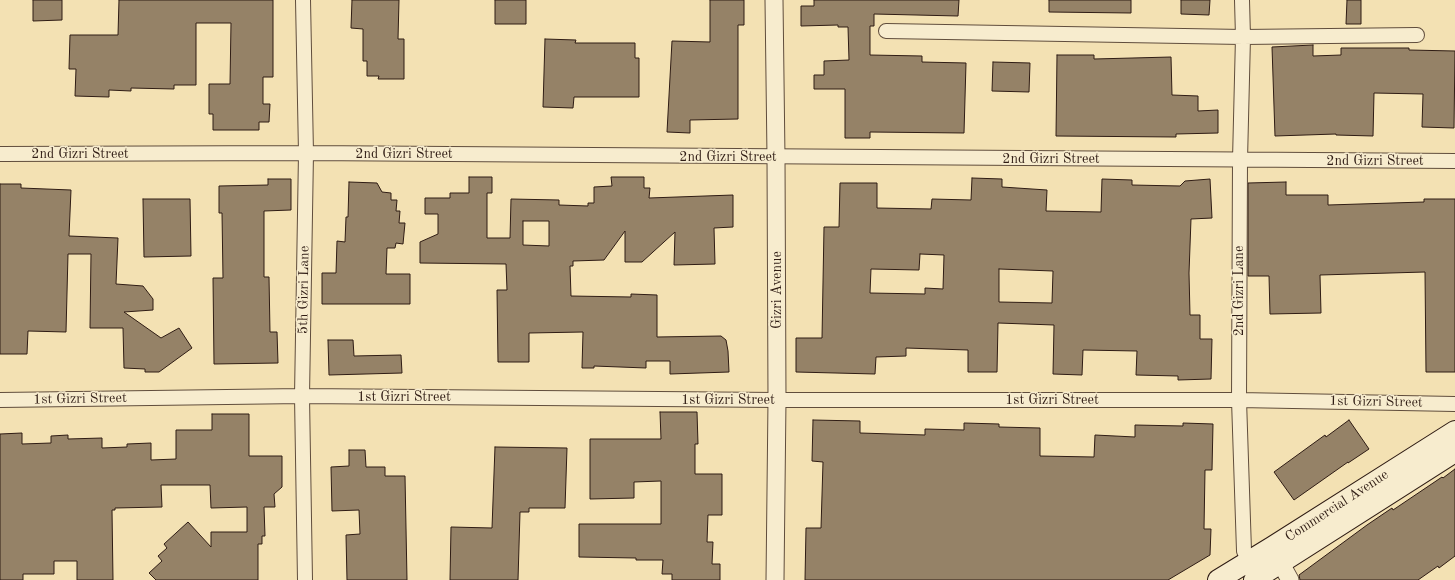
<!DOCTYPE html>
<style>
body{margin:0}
canvas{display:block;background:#f3e1b3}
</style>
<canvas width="1455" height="580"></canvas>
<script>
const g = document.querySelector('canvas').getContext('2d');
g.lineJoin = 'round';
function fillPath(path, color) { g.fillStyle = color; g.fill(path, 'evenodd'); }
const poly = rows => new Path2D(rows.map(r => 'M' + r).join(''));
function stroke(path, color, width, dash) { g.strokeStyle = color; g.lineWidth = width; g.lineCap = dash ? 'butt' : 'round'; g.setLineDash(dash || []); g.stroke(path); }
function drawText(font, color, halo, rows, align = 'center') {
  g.font = font + ' "Old Standard TT",serif'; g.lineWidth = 3; g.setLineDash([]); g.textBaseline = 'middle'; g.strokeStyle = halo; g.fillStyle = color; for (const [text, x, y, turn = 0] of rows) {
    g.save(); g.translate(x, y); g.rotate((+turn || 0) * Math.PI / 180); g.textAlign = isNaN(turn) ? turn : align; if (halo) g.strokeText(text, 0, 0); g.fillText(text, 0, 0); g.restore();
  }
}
const building = poly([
 [33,0,62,0,62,20,33,21,33,0],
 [119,0,273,0,273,77,263,77,263,104,270,104,269,122,259,122,259,130,213,130,213,114,209,114,209,84,230,84,231,23,196,23,196,85,174,85,174,89,131,88,131,91,109,90,109,97,75,96,76,69,69,69,70,35,118,35,119,0],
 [352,0,399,0,398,39,404,39,404,79,378,79,379,76,367,76,367,61,363,61,363,29,351,28,352,0],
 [495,0,526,0,526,24,495,24,495,0],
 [710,0,744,0,744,25,738,25,738,119,690,120,690,133,667,132,672,41,710,42,710,0],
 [814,0,959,0,958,16,874,14,874,26,870,26,870,55,922,56,922,62,966,63,964,133,870,132,870,138,845,138,845,89,814,89,814,75,824,75,824,61,849,60,848,27,838,27,838,25,801,26,801,6,814,6,814,0],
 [1049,0,1131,0,1131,13,1049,12,1049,0],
 [1181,0,1210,0,1209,15,1181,14,1181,0],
 [1347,0,1361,0,1361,24,1346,24,1347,0],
 [545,39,576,40,575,43,635,43,635,58,639,58,639,97,574,97,573,108,543,107,545,39],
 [1313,45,1313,56,1341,55,1341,48,1409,48,1409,50,1455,51,1454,128,1422,127,1423,94,1374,93,1373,136,1336,135,1336,134,1275,136,1272,47,1313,45],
 [1057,55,1094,55,1094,59,1171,57,1172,95,1198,96,1198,111,1218,110,1218,133,1176,134,1176,137,1056,136,1057,55],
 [993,62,1030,63,1029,92,992,91,993,62],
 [469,177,492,177,492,193,487,193,487,238,510,238,511,199,559,200,559,205,588,206,588,203,594,203,594,187,612,186,611,177,644,177,644,188,650,188,649,198,733,195,733,227,714,228,715,264,674,265,675,232,642,262,625,262,625,231,604,260,573,261,573,266,570,266,571,296,631,297,631,294,657,295,657,337,721,336,726,340,728,351,729,372,670,374,670,361,646,361,646,368,594,366,594,368,582,368,583,332,529,333,529,362,498,362,497,290,507,290,506,264,420,263,420,242,438,234,438,214,425,214,425,198,450,198,450,193,469,193,469,177],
 [523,221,549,221,549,246,523,245,523,221],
 [972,178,1002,179,1002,187,1047,190,1046,211,1101,212,1102,179,1132,180,1132,185,1180,186,1185,181,1210,179,1212,218,1191,219,1189,273,1190,315,1200,315,1200,339,1212,339,1211,379,1178,380,1178,376,1136,375,1137,351,1083,350,1082,375,1053,374,1054,325,998,323,997,372,968,372,968,350,906,348,906,356,876,357,875,374,796,372,796,338,822,338,824,227,839,227,840,183,877,183,877,208,931,209,932,199,971,200,972,178],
 [920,254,944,255,943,289,925,288,925,294,870,293,871,269,919,270,920,254],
 [999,269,1053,271,1052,303,999,302,999,269],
 [268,179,291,179,291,210,264,211,264,277,269,277,270,332,277,332,278,363,214,364,213,278,223,278,222,213,219,213,219,186,268,185,268,179],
 [349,182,377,183,382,192,391,193,391,200,397,200,396,211,400,211,399,223,405,223,403,244,396,243,395,248,387,248,386,274,410,274,410,304,322,304,322,273,336,273,337,241,345,242,346,217,348,217,349,182],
 [1286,182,1286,195,1328,195,1328,205,1424,202,1424,199,1455,199,1455,372,1426,372,1425,272,1320,275,1321,313,1270,314,1269,276,1248,276,1248,183,1286,182],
 [0,184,21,184,21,188,71,190,69,236,118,238,116,284,143,286,153,299,153,310,124,312,161,338,179,328,192,348,159,372,145,372,145,369,124,368,123,328,90,328,91,254,68,254,66,332,28,331,27,354,0,354,0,184],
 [143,199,190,199,191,256,144,257,143,199],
 [328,340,353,340,354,356,401,355,402,373,329,375,328,340],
 [660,412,697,412,698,444,695,444,695,474,722,474,722,515,708,515,707,542,713,542,712,564,720,564,720,580,672,580,672,574,662,574,663,560,636,560,636,558,579,557,579,524,661,524,661,481,634,482,634,498,590,499,590,439,661,439,660,412],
 [212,414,249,414,249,456,282,456,282,487,274,494,275,507,264,507,265,536,262,536,262,544,258,544,258,580,156,580,149,573,162,561,158,556,167,548,164,544,188,522,211,547,211,532,247,532,247,507,211,508,210,485,161,485,162,507,115,508,115,510,112,510,113,580,77,580,77,561,54,561,54,574,23,574,23,580,0,580,0,434,22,433,22,444,51,443,51,436,68,435,68,439,102,438,102,448,127,447,127,444,151,443,151,460,176,459,176,430,212,430,212,414],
 [813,420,860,421,860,433,925,435,925,429,964,430,964,423,999,424,999,427,1040,428,1040,456,1094,457,1095,435,1135,437,1135,425,1183,426,1183,423,1213,424,1212,470,1205,470,1204,529,1211,529,1210,555,1168,580,805,580,806,528,821,528,823,462,812,461,813,420],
 [1349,420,1369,449,1348,463,1348,462,1294,500,1274,472,1325,435,1326,437,1349,420],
 [495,447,567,448,565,508,529,508,529,512,520,512,518,580,450,580,451,527,492,528,495,447],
 [349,450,365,450,366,467,385,467,385,476,405,476,407,580,347,580,346,535,360,534,359,510,332,511,331,467,349,466,349,450],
 [1455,469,1455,556,1439,568,1438,566,1418,580,1300,580,1299,575,1367,525,1392,508,1393,510,1442,477,1443,478,1455,469]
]);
const minor = poly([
 [303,0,306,153,302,396,305,580],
 [1242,0,1243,37,1240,160,1239,400,1244,551,1252,570],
 [886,31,1243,37,1417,35],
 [0,154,306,153,1455,161],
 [0,400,302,396,777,400,1239,400,1455,404]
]);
const tertiary = poly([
 [774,0,776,157,777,400,775,580],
 [1275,553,1290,580]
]);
const secondary = poly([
 [1218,580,1272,547,1455,431],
 [1254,580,1455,452]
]);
const streetNames = [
 ["2nd Gizri Street",80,154],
 ["2nd Gizri Street",404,154],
 ["2nd Gizri Street",728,157],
 ["2nd Gizri Street",1051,159],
 ["2nd Gizri Street",1375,161],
 ["5th Gizri Lane",304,290,-89],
 ["Gizri Avenue",777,290,-90],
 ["2nd Gizri Lane",1239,291,-90],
 ["1st Gizri Street",404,397],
 ["1st Gizri Street",80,399,-1],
 ["1st Gizri Street",728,400],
 ["1st Gizri Street",1052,400],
 ["1st Gizri Street",1376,402,1],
 ["Commercial Avenue",1337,506,-33]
];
fillPath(building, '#958267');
stroke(building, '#2f1c14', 1);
stroke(minor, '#604d3c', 16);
stroke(tertiary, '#604d3c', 19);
stroke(secondary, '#2f1c14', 22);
stroke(minor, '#f7ecce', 14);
stroke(tertiary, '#f7ecce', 17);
stroke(secondary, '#f7ecce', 20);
drawText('14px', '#2f1c14', '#f7ecce', streetNames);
</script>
